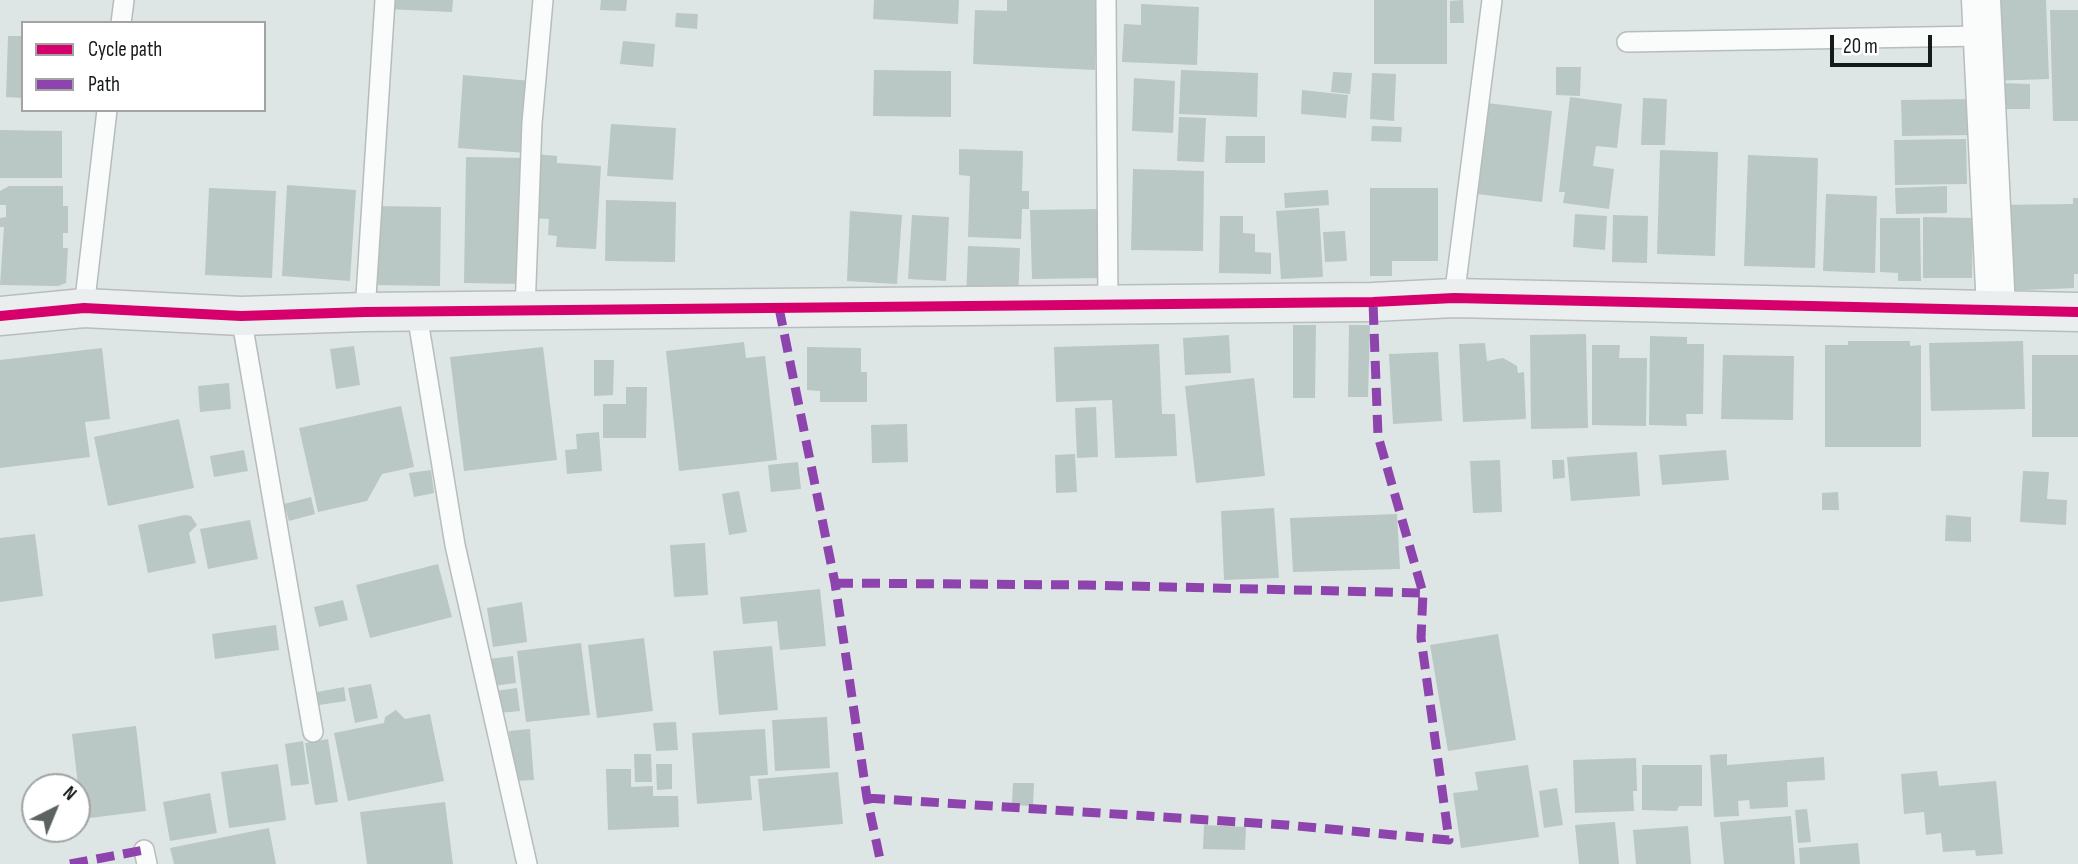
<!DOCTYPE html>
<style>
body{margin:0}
#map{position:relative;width:2078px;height:864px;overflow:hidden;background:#dee6e5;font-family:"Sofia Sans Condensed",sans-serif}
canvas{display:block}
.legend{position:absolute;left:21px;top:21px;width:245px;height:91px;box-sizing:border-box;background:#fff;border:2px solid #a1a4a3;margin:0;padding:9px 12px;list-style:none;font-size:21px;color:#151b19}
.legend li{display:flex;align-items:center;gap:14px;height:35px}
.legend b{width:35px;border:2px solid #a1a4a3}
.north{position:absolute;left:21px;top:773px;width:70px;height:70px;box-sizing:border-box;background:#fff;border:2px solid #a1a4a3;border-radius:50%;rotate:43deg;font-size:19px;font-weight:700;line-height:28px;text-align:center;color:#151b19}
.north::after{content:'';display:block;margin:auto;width:24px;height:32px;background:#5b6260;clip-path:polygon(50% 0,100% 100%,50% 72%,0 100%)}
.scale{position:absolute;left:1830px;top:35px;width:102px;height:32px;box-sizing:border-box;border:4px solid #151b19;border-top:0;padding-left:9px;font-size:21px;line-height:24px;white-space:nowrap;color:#151b19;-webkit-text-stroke:5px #fff;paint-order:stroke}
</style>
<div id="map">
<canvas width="2078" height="864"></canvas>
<ul class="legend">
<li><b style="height:9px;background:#d6006c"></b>Cycle path</li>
<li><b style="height:9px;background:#8e44ad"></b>Path</li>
</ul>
<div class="north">N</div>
<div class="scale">20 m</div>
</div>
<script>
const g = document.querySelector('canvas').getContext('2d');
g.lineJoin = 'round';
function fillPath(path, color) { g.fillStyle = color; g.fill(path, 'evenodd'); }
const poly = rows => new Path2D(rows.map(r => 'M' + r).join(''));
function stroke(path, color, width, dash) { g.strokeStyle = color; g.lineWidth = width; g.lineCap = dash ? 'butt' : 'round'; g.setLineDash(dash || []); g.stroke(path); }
const building = poly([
 [386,0,453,0,452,12,386,9],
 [601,0,627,0,626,11,600,10],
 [874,0,959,0,958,24,873,19],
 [1007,0,1098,0,1095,70,973,64,975,10,1007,11],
 [1374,0,1447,0,1447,64,1374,64],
 [1463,0,1464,23,1450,23,1450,1],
 [1985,0,2046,0,2049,79,1987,81],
 [1141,4,1199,7,1197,65,1122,62,1124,24,1141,25],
 [2050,10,2078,10,2078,121,2053,121],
 [676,13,698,14,697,29,675,27],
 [8,36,23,36,23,98,6,97],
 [623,41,655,44,653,67,620,64],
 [1556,67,1581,67,1580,96,1556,95],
 [874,70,951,71,951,117,873,116],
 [1181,70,1258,73,1257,117,1179,114],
 [1333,72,1352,73,1350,94,1331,92],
 [1372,73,1396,74,1394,121,1370,119],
 [463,75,531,81,526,153,458,148],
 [1134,78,1175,81,1173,133,1132,131],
 [2001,83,2030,84,2030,109,2000,109],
 [1302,90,1348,95,1346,118,1301,114],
 [1570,97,1622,104,1617,148,1596,146,1593,166,1614,169,1609,209,1563,203,1565,192,1559,192],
 [1643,98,1667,99,1665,145,1641,145],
 [1975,99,1975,135,1902,136,1901,100],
 [1487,103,1552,111,1542,202,1477,194],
 [1179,117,1206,118,1204,162,1177,161],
 [611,124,676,128,673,180,607,176],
 [1372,126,1402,127,1401,142,1371,141],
 [0,130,62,131,62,178,0,178],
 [1226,136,1265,136,1265,163,1225,163],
 [1966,139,1967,184,1895,185,1894,140],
 [959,149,1023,151,1022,191,1029,191,1029,209,1022,209,1021,239,968,237,970,176,959,175],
 [1660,150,1718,152,1715,256,1657,254],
 [536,154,557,156,557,163,601,166,596,249,556,247,557,236,548,235,549,219,532,218],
 [1748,155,1818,158,1815,268,1744,266],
 [466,157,527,158,525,284,464,283],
 [1133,169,1204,171,1203,251,1131,250],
 [287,185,356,190,350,281,282,276],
 [9,186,63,186,63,206,68,206,68,233,63,233,63,248,68,248,66,283,58,286,0,285,4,227,0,227,0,218,6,217,6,205,0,205,0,191],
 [1947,186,1947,213,1896,214,1895,188],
 [209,188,276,191,272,278,205,275],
 [1370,188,1438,188,1438,261,1392,261,1392,276,1370,276],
 [1328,190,1329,205,1285,208,1284,193],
 [1826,194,1877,196,1875,273,1823,271],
 [2073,198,2078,198,2078,274,2074,274,2074,288,2002,291,1996,205,2073,204],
 [606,200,676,202,675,262,605,261],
 [374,206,441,207,440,286,373,285],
 [1319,208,1323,277,1281,279,1276,211],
 [1102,209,1104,278,1032,279,1030,210],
 [850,211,902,215,897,284,847,281],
 [1575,214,1607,216,1605,250,1573,247],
 [912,215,949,217,946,281,908,279],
 [1613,215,1648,216,1647,263,1612,262],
 [1220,216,1243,216,1243,233,1255,234,1255,252,1271,253,1271,274,1219,273],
 [1923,217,1973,218,1972,278,1923,278],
 [1880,218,1920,218,1921,281,1898,281,1898,273,1880,272],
 [1345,231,1347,261,1325,262,1323,232],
 [968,246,1020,248,1018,303,966,301],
 [1293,325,1316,325,1315,398,1293,398],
 [1349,325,1370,325,1368,397,1348,397],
 [1586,334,1588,428,1531,429,1530,335],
 [1229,335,1231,373,1185,375,1183,338],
 [1650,336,1687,337,1687,344,1704,344,1703,414,1686,414,1687,426,1649,425],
 [1848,341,1910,341,1910,346,1921,345,1921,447,1825,447,1825,345,1848,345],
 [2023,341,2025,409,1931,411,1929,343],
 [744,342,746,358,765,356,777,460,679,471,666,351],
 [1485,343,1487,361,1503,358,1517,366,1518,373,1524,372,1526,419,1463,422,1459,344],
 [1159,344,1162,414,1175,414,1177,456,1115,458,1112,400,1056,402,1054,347],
 [1592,345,1620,345,1619,358,1647,358,1646,426,1592,425],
 [354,346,360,385,336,389,330,349],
 [543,347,557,460,464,471,450,357],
 [807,347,861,348,861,372,867,372,867,402,820,402,820,391,807,390],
 [102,348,110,419,85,422,90,457,0,468,0,360],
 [1438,352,1442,421,1393,424,1389,354],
 [1723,355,1794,356,1793,420,1721,419],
 [2032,355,2078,355,2078,437,2032,437],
 [594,360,614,360,613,395,594,396],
 [1254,378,1265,476,1196,483,1185,386],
 [229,383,231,409,200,412,198,386],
 [626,387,647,387,646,438,603,438,603,404,626,404],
 [401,406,414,467,382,474,367,501,318,512,299,428],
 [1096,407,1098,457,1077,458,1075,408],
 [179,419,194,488,108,506,94,437],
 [907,424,908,462,872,463,871,425],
 [599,432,602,471,567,474,565,450,577,449,576,434],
 [244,450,248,471,214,477,210,456],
 [1726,450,1729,480,1662,485,1659,455],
 [1637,452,1640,496,1571,501,1567,457],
 [1075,454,1077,492,1056,493,1055,455],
 [1500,460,1502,512,1473,513,1470,461],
 [1552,460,1564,460,1565,478,1553,479],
 [798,462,801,489,771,492,768,465],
 [431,470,434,493,414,497,409,473],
 [2023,471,2049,472,2047,499,2067,500,2066,525,2020,522],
 [739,491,747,532,729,535,722,494],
 [1838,492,1839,510,1822,510,1822,493],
 [311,497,315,514,289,521,284,504],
 [1274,508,1279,578,1224,580,1221,511],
 [1397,514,1400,569,1293,572,1290,518],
 [185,515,191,516,197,525,189,533,196,563,148,573,138,525],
 [1946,515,1971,517,1971,542,1945,541],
 [250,520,258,559,208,569,200,529],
 [35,534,43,596,0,602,0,538],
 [705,543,708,595,674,597,670,545],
 [438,564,452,617,370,638,356,585],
 [820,589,826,646,780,650,777,621,743,624,740,597],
 [343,600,348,620,319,627,314,607],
 [522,602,527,642,493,647,487,608],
 [276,625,279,650,215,659,212,634],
 [1498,634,1516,740,1448,751,1430,645],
 [644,638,653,711,597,718,588,645],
 [581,643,590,715,526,722,517,651],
 [772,646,778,710,719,715,713,651],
 [513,656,516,683,493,686,489,659],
 [371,684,378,718,355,723,348,688],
 [344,687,346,701,319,705,317,692],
 [517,688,520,711,498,713,495,691],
 [396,710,405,719,430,714,444,781,348,801,334,733,384,723,385,717],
 [827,717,830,768,775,771,772,720],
 [676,722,678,750,656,751,653,723],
 [136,726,146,811,82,819,72,734],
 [530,729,534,780,513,781,509,731],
 [765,729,768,775,750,776,752,800,697,804,692,733],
 [328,739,338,802,315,805,305,743],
 [303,741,309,784,291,786,285,744],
 [634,754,651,754,652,782,635,782],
 [1727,754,1727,765,1824,757,1825,780,1787,782,1788,807,1750,809,1749,800,1738,801,1739,816,1714,817,1710,755],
 [1636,758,1637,791,1633,791,1634,811,1575,813,1573,760],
 [278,764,286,820,229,828,221,772],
 [656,764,672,764,672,789,657,790],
 [1528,765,1539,837,1461,848,1453,793,1478,790,1475,772],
 [1642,765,1702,765,1702,806,1679,806,1677,811,1642,810],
 [606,769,631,769,631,787,653,786,653,796,678,796,679,827,608,830],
 [1937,771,1939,786,1996,781,2003,854,1976,856,1975,850,1943,852,1941,833,1926,835,1924,812,1904,814,1901,774],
 [838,772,843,824,763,831,758,779],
 [1013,783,1034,783,1033,806,1012,805],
 [1557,788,1563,825,1544,828,1539,791],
 [210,793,217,833,170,841,163,802],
 [445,802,453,864,367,864,360,812],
 [1807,809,1811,842,1798,843,1795,810],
 [1791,816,1795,864,1724,864,1720,822],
 [1615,822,1619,864,1579,864,1575,825],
 [1204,825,1246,827,1245,850,1203,849],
 [1688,826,1691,864,1636,864,1633,830],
 [269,828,276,864,174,864,170,848],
 [1858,843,1860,864,1800,864,1799,848]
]);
const lane = poly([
 [1106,0,1108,304],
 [121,23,124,0],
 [1627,42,1982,36],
 [1454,298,1492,0],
 [84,308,107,110],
 [525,311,532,123,543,0],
 [365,312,385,0],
 [417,314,455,545,527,864],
 [241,316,313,732],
 [144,850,147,864]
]);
const street = poly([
 [1981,0,1996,309]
]);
const secondary = poly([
 [0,316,84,308,241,316,365,312,1373,302,1454,298,2078,312]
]);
const quiet = poly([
 [779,308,835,583,867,798,881,864],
 [835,583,1086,585,1423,593],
 [867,798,1286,825,1449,840,1421,638,1423,593,1378,436,1373,302],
 [70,864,144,850]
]);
const cycleway = poly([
 [0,316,84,308,241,316,365,312,1373,302,1454,298,2078,312]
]);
fillPath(building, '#b9c7c5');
stroke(lane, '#b6bdbc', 22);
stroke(street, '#b6bdbc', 41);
stroke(secondary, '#b6bdbc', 41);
stroke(lane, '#fafbfb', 19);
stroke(street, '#fafbfb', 38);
stroke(secondary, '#eaeeee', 38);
stroke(quiet, '#8e44ad', 9, [18, 9]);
stroke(cycleway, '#d6006c', 10);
</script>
